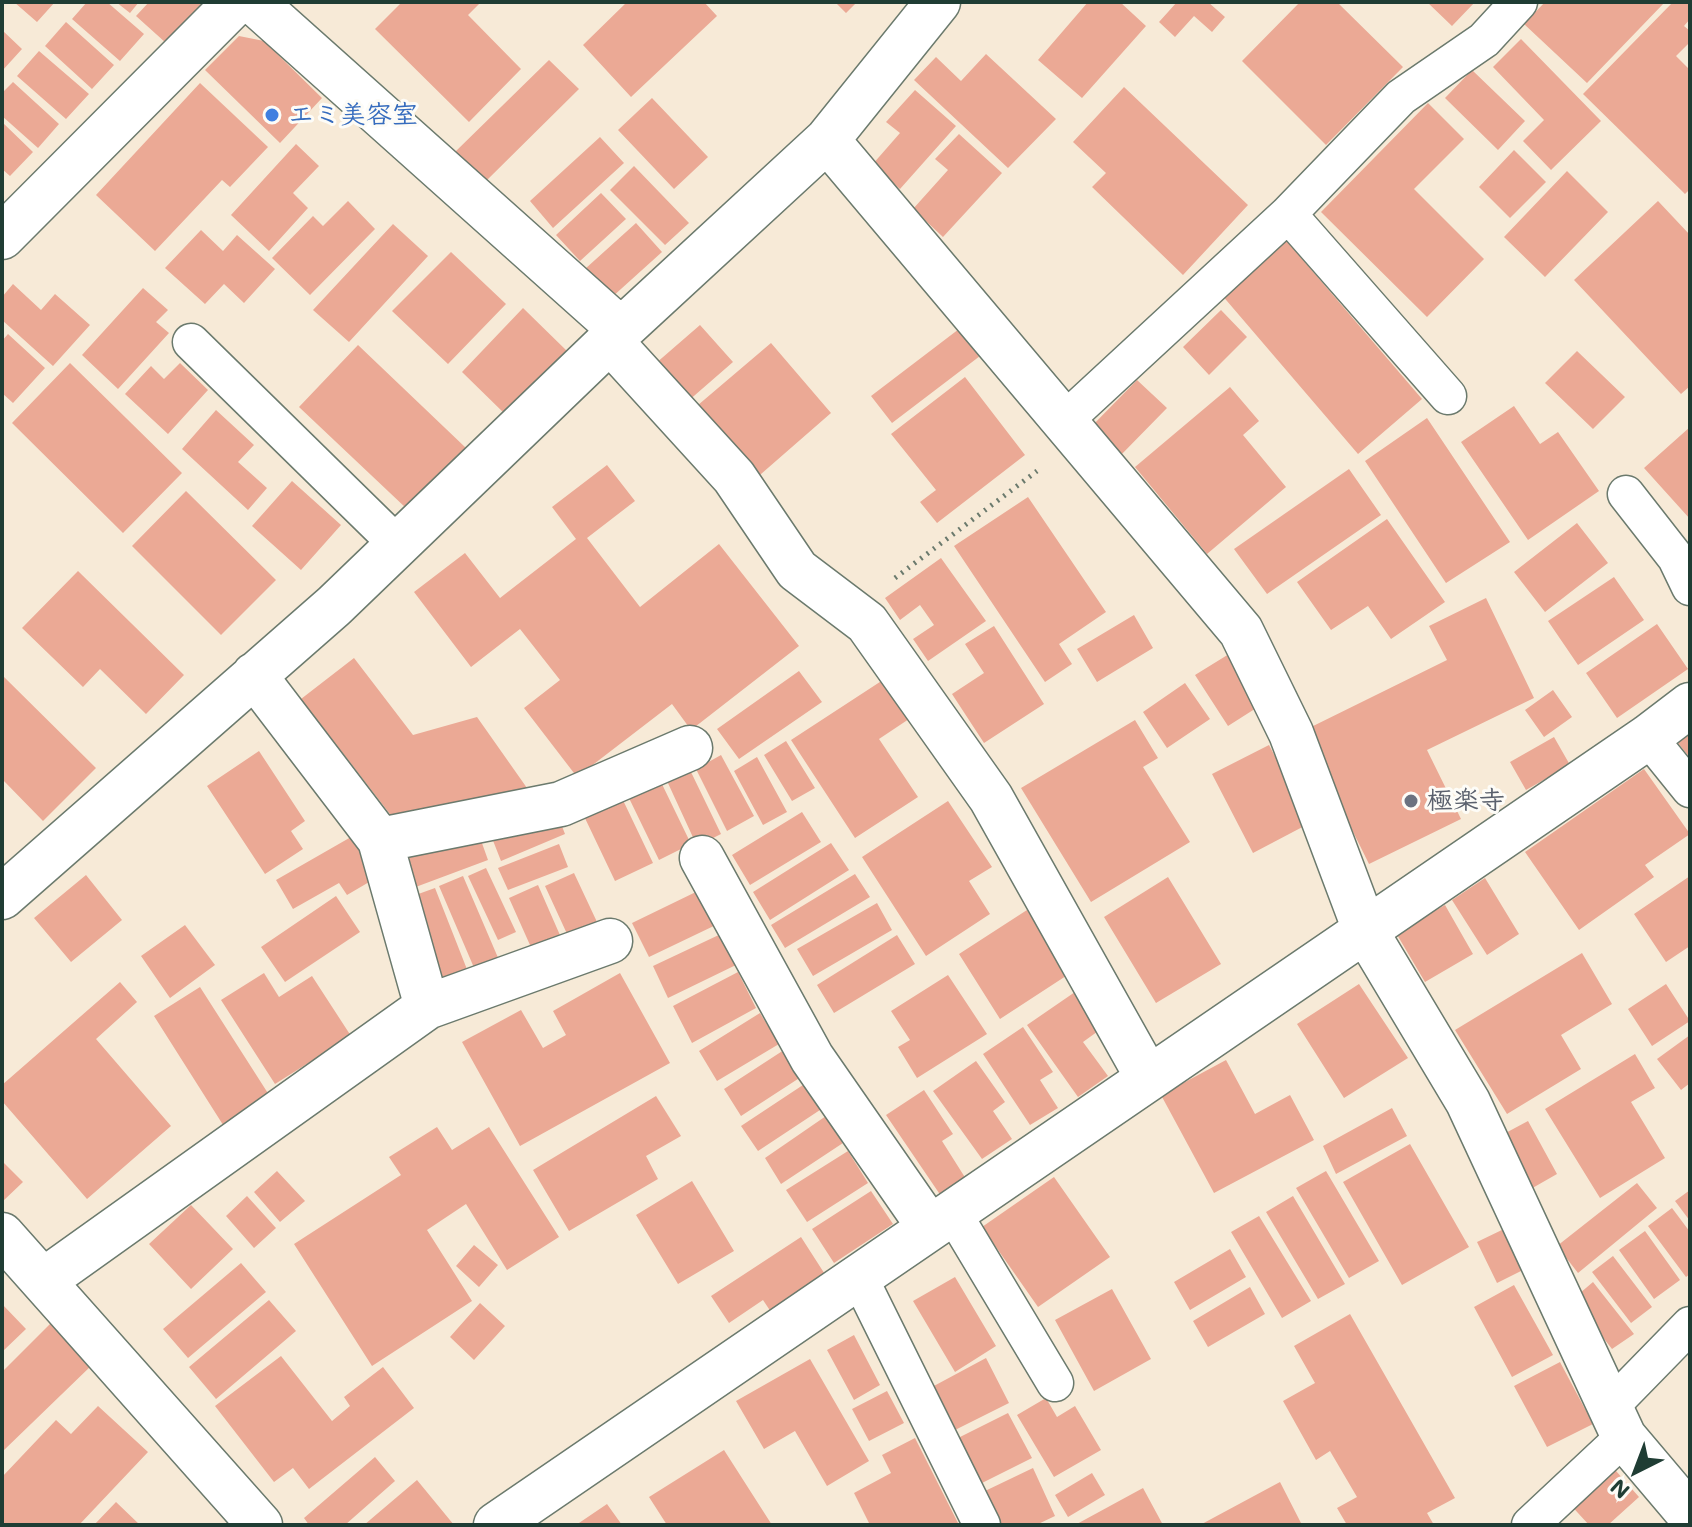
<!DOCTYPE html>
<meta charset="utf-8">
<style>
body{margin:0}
#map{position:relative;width:1692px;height:1527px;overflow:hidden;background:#f7ead7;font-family:Mali,sans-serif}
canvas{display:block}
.frame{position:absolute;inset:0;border:4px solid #1f3d34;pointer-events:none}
.north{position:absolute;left:1596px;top:1431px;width:80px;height:80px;-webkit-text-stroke:6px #fdfcf7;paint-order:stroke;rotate:222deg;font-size:22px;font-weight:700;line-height:32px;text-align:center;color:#1f3d34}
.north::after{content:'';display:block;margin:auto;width:28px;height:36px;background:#1f3d34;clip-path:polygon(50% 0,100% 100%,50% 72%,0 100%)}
</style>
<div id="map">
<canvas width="1692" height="1527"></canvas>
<div class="frame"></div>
<div class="north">N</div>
</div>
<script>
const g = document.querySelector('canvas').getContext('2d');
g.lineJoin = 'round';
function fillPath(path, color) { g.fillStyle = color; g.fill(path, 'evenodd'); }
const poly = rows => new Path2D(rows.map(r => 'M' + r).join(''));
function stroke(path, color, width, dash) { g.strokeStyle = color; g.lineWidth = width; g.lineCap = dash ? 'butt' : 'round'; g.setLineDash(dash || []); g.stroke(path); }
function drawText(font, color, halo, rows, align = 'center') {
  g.font = font + ' Mali,"Klee One",sans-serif'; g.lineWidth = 6; g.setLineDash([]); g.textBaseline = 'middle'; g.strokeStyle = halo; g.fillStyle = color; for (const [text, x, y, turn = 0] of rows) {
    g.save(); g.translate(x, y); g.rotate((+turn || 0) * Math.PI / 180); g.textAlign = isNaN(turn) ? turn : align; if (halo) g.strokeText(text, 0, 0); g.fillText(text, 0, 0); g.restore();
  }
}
const building = poly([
 [14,2,55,2,37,22],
 [87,2,107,2,144,34,120,61,72,19],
 [116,2,139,2,130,13],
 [149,2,203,2,166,43,136,16],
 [402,2,481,2,468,15,521,69,469,122,375,29],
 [627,2,704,2,717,16,631,97,583,45],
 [835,2,857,2,846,13],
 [1088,2,1120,2,1146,26,1082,98,1038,60],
 [1177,2,1208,2,1225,17,1212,32,1194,16,1175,37,1159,22],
 [1300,2,1337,2,1403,67,1326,145,1242,61],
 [1427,2,1475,2,1452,26],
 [1545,2,1665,2,1587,83,1524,24],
 [1673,2,1690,2,1690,19,1684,26,1690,31,1690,42,1676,56,1690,70,1690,189,1685,194,1583,94],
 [66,22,114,65,92,89,45,46],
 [2,30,22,49,2,71],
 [239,36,264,41,322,98,280,143,205,70],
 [1521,39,1601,121,1551,170,1523,141,1544,120,1493,67],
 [39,51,89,94,66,119,17,76],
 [986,54,1056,119,1008,168,914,80,936,57,961,81],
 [549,60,579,89,485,182,455,152],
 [1472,70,1525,121,1498,150,1445,98],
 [13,82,59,124,38,148,2,116,2,93],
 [200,83,268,147,230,187,222,180,155,251,96,195],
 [1124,87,1248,205,1183,275,1092,187,1106,173,1073,142],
 [915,90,956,126,900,189,872,165,900,133,886,122],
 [652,98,708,157,674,189,618,130],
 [1428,103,1464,139,1414,189,1484,259,1427,317,1321,212],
 [2,122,33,152,10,176,2,169],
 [959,134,1002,173,943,237,913,209,948,170,935,159],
 [600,137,624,163,553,228,530,201],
 [296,144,319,166,293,193,308,208,269,251,231,215],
 [1514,150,1546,182,1510,218,1479,187],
 [634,166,689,223,665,245,610,190],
 [1567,171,1608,212,1545,277,1504,237],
 [601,193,626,219,580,261,556,235],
 [348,201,375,229,310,295,272,258,313,216,323,226],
 [1658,201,1690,235,1690,386,1681,394,1574,280],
 [636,223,662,252,611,298,585,269],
 [393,224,428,256,349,342,313,310],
 [201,230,223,251,237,235,275,269,244,303,224,284,205,304,165,268],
 [1285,239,1422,399,1358,454,1221,294],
 [451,252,506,304,448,364,392,311],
 [13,284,41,310,55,294,90,325,53,366,2,320,2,297],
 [143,288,168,310,156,322,169,333,118,389,82,355],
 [523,308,568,352,507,416,462,372],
 [1221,310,1247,337,1209,375,1183,347],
 [700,325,733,362,687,402,655,364],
 [959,329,980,356,892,423,871,396],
 [8,334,45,368,13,403,2,393,2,341],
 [771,343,831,413,753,481,691,411],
 [358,345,466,448,407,509,299,407],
 [1577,351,1625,397,1593,429,1545,383],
 [70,363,182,473,123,533,12,423],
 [180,363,208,390,168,434,125,394,151,366,164,379],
 [965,377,1025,455,937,523,920,502,936,490,891,434],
 [1137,380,1167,408,1119,457,1089,429],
 [1230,387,1259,421,1243,435,1286,487,1207,554,1135,467],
 [1514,406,1540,444,1558,432,1599,491,1528,540,1461,442],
 [216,410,254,445,238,462,267,488,248,510,182,449],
 [1427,418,1510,542,1446,583,1365,461],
 [1690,427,1690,519,1644,468],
 [607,465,635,501,587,538,640,607,719,544,799,646,691,730,672,704,577,777,524,708,560,680,520,629,471,667,414,592,465,553,500,598,576,539,552,507],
 [1349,469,1381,515,1267,594,1234,549],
 [292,481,341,525,301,570,252,526],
 [186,491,276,580,221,635,132,546],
 [1028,497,1106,612,1059,644,1072,664,1045,682,954,546],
 [1387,519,1445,602,1391,639,1368,606,1331,630,1297,582],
 [1577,523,1608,563,1545,612,1514,572],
 [941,558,986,621,928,661,913,639,934,625,920,605,900,620,885,598],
 [78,571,184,675,146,714,100,669,83,687,22,628],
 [1614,577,1644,620,1578,665,1548,621],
 [1486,598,1534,698,1427,750,1461,819,1369,864,1303,731,1447,660,1429,626],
 [1134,615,1153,648,1097,682,1077,649],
 [1657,624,1688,669,1617,718,1586,673],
 [994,626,1044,704,984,743,952,694,984,673,965,644],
 [1229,654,1261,705,1228,726,1195,675],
 [354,658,413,735,477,717,527,788,393,818,301,699],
 [799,671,822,702,739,759,717,729],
 [2,675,96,768,43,821,2,779],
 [886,678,912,717,879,739,918,797,855,838,791,740],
 [1185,683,1210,719,1167,748,1143,712],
 [1553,690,1572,717,1544,737,1525,710],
 [1135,720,1158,758,1143,767,1190,842,1091,902,1021,788],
 [1690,733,1690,758,1678,743],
 [1554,737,1570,765,1526,790,1510,762],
 [786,741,815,788,792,801,764,755],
 [1269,745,1310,823,1253,853,1212,774],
 [259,751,305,821,291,831,303,849,265,874,207,786],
 [721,755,754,816,727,831,696,769],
 [757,757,787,812,763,825,734,771],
 [1644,769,1690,834,1645,865,1654,877,1579,930,1525,852],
 [690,770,721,834,697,846,667,781],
 [660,780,691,844,659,860,628,796],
 [621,796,653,863,615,881,583,814],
 [948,801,992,867,969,881,990,914,926,956,862,857],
 [556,811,565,834,501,861,492,838],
 [802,812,821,842,750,885,732,855],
 [478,832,488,860,413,888,402,859],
 [351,837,376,878,347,895,339,883,293,909,276,880],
 [831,843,849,870,770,920,753,892],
 [559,844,568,867,508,890,498,868],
 [486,868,516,932,498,940,468,876],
 [574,873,597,922,568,936,545,886],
 [855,874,870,897,785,948,771,925],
 [86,875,122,920,71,962,34,918],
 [463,876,502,967,478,977,439,886],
 [1690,876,1690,946,1666,962,1634,914],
 [1168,877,1221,964,1156,1003,1104,917],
 [1485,878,1519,934,1487,955,1452,900],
 [538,885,563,942,534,954,509,898],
 [435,888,470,977,444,987,410,897],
 [702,889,720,923,649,957,632,923],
 [336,896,360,932,285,982,261,947],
 [877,903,892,930,813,976,797,949],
 [1445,905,1473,954,1425,982,1396,933],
 [1027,910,1069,974,1000,1019,959,954],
 [185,925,215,965,170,998,141,956],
 [723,933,738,964,668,998,653,966],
 [897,935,915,964,834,1013,817,985],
 [1582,953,1612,1004,1561,1035,1581,1069,1507,1114,1455,1030],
 [738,972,756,1008,692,1043,673,1006],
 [264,973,279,997,312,976,351,1036,275,1084,221,1000],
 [620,973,670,1063,520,1146,462,1042,521,1010,543,1048,566,1035,553,1011],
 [948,975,987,1034,917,1078,898,1047,910,1040,891,1011],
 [120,982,137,1002,96,1039,171,1126,87,1199,2,1101,2,1085],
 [1359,984,1408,1058,1344,1098,1297,1024],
 [1666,984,1690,1021,1652,1046,1628,1009],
 [200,987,271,1098,225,1128,154,1016],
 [1075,992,1101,1029,1083,1042,1108,1076,1078,1097,1027,1025],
 [760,1013,779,1044,717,1081,699,1051],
 [1023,1027,1053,1072,1040,1080,1058,1108,1030,1125,983,1054],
 [1690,1035,1690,1083,1681,1090,1657,1059],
 [787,1048,804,1075,741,1116,724,1089],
 [1635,1054,1655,1088,1631,1102,1665,1158,1600,1198,1545,1109],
 [1226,1060,1255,1114,1290,1095,1314,1140,1214,1193,1161,1095],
 [976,1061,1005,1102,993,1111,1012,1139,982,1159,933,1091],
 [806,1083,823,1108,758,1151,741,1126],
 [924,1090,953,1134,942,1141,966,1179,941,1196,886,1115],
 [656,1096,681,1136,646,1156,658,1179,569,1231,533,1170],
 [1392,1108,1407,1136,1336,1174,1323,1146],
 [826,1116,843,1143,781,1184,765,1158],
 [1528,1121,1557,1174,1529,1190,1500,1136],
 [437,1127,452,1150,489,1127,559,1237,507,1270,466,1204,427,1230,472,1301,372,1366,294,1244,401,1175,389,1157],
 [1410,1144,1469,1247,1402,1285,1343,1182],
 [848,1151,868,1183,807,1222,786,1190],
 [2,1161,23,1182,2,1202],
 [277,1171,305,1201,280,1222,254,1192],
 [1326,1171,1379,1261,1349,1278,1296,1188],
 [1054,1177,1110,1257,1038,1307,982,1227],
 [692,1181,734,1251,678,1284,636,1215],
 [1637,1183,1657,1208,1578,1273,1557,1246],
 [1690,1190,1690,1221,1675,1201],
 [871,1191,893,1224,834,1263,812,1229],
 [247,1196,276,1228,254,1248,226,1216],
 [1293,1196,1345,1284,1318,1299,1266,1212],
 [191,1205,233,1249,191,1289,149,1244],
 [1672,1208,1690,1232,1690,1274,1686,1277,1648,1226],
 [1259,1216,1311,1301,1282,1318,1231,1232],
 [1506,1228,1527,1268,1497,1283,1477,1242],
 [1645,1231,1680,1280,1654,1299,1619,1250],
 [801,1237,828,1279,773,1315,763,1300,729,1323,711,1296],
 [474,1245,498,1265,479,1287,456,1266],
 [1230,1249,1246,1277,1190,1310,1174,1282],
 [1613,1256,1652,1307,1631,1323,1592,1272],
 [241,1263,266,1292,188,1358,163,1329],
 [955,1277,996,1346,955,1372,913,1301],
 [1593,1282,1634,1334,1612,1349,1573,1299],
 [1514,1285,1553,1355,1512,1377,1474,1307],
 [1250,1287,1265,1314,1208,1347,1193,1321],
 [1112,1289,1151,1359,1094,1391,1055,1320],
 [269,1300,296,1331,216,1399,189,1367],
 [480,1303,505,1326,474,1360,450,1337],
 [2,1304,26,1329,2,1352],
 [1350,1314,1455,1498,1427,1513,1434,1525,1347,1525,1337,1508,1357,1497,1330,1451,1316,1460,1283,1401,1315,1383,1294,1346],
 [51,1323,92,1365,2,1452,2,1372],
 [854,1335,880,1385,854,1400,827,1350],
 [281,1356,332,1421,350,1406,344,1397,383,1367,414,1408,309,1489,293,1468,274,1482,215,1406],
 [986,1358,1009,1403,955,1430,932,1387],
 [810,1359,869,1461,827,1486,795,1431,764,1449,736,1401],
 [1560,1362,1593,1424,1547,1447,1514,1386],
 [887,1391,904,1423,869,1441,852,1409],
 [1046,1398,1057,1417,1075,1406,1101,1450,1054,1477,1017,1415],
 [98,1406,148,1452,79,1525,2,1525,2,1477,56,1420,71,1434],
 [1008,1413,1032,1458,982,1483,958,1438],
 [915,1438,959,1525,870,1525,854,1493,891,1473,882,1455],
 [724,1450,772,1525,667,1525,649,1497],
 [375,1457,395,1481,345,1525,309,1525,304,1518],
 [1609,1463,1639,1497,1608,1525,1589,1525,1567,1501],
 [1033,1468,1055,1516,1036,1525,1001,1525,985,1491],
 [1092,1473,1105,1495,1068,1517,1055,1495],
 [417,1480,454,1525,364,1525],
 [1280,1482,1301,1523,1297,1525,1200,1525],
 [1143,1488,1163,1525,1075,1525],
 [116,1502,140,1525,94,1525],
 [607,1504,622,1525,576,1525]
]);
const path = poly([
 [895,578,1037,471]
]);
const lane = poly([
 [1288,214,1448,396],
 [191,342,397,544],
 [1064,421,1288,214,1401,97,1484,40,1519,2],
 [1626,494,1676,558,1690,587],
 [1648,737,1690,789],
 [953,1213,1055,1383],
 [859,1277,982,1525],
 [1609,1408,1690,1325],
 [1530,1525,1624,1437]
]);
const street = poly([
 [254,2,621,330],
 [827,140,1241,631,1291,733,1365,930,1468,1102,1624,1437,1690,1515],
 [2,237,236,2],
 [610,341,734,477,797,570,867,623,991,798,1148,1078],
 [254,675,380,840,427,1007,610,941],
 [380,840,561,804,690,748],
 [702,858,812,1058,930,1228],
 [2,897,334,606,621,330,827,140,938,2],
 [2,1235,260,1525],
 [43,1281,427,1007],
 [496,1525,1648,737,1690,705]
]);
const markers = [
 [272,115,8,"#3f7fe0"],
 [1411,801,8,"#6b7280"]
];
const shopNames = [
 ["エミ美容室",288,115]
];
const worshipNames = [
 ["極楽寺",1427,801]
];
fillPath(building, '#eba995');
stroke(lane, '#6b7a6d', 39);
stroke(street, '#6b7a6d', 47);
stroke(path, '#6b7a6d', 5, [2, 6]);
stroke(lane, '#fff', 36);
stroke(street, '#fff', 44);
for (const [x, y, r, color] of markers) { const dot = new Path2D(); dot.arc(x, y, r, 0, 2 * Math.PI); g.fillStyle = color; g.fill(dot); stroke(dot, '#fdfcf7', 3); }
drawText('bold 26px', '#366cbe', '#fdfcf7', shopNames, 'left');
drawText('bold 26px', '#5b616d', '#fdfcf7', worshipNames, 'left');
</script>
